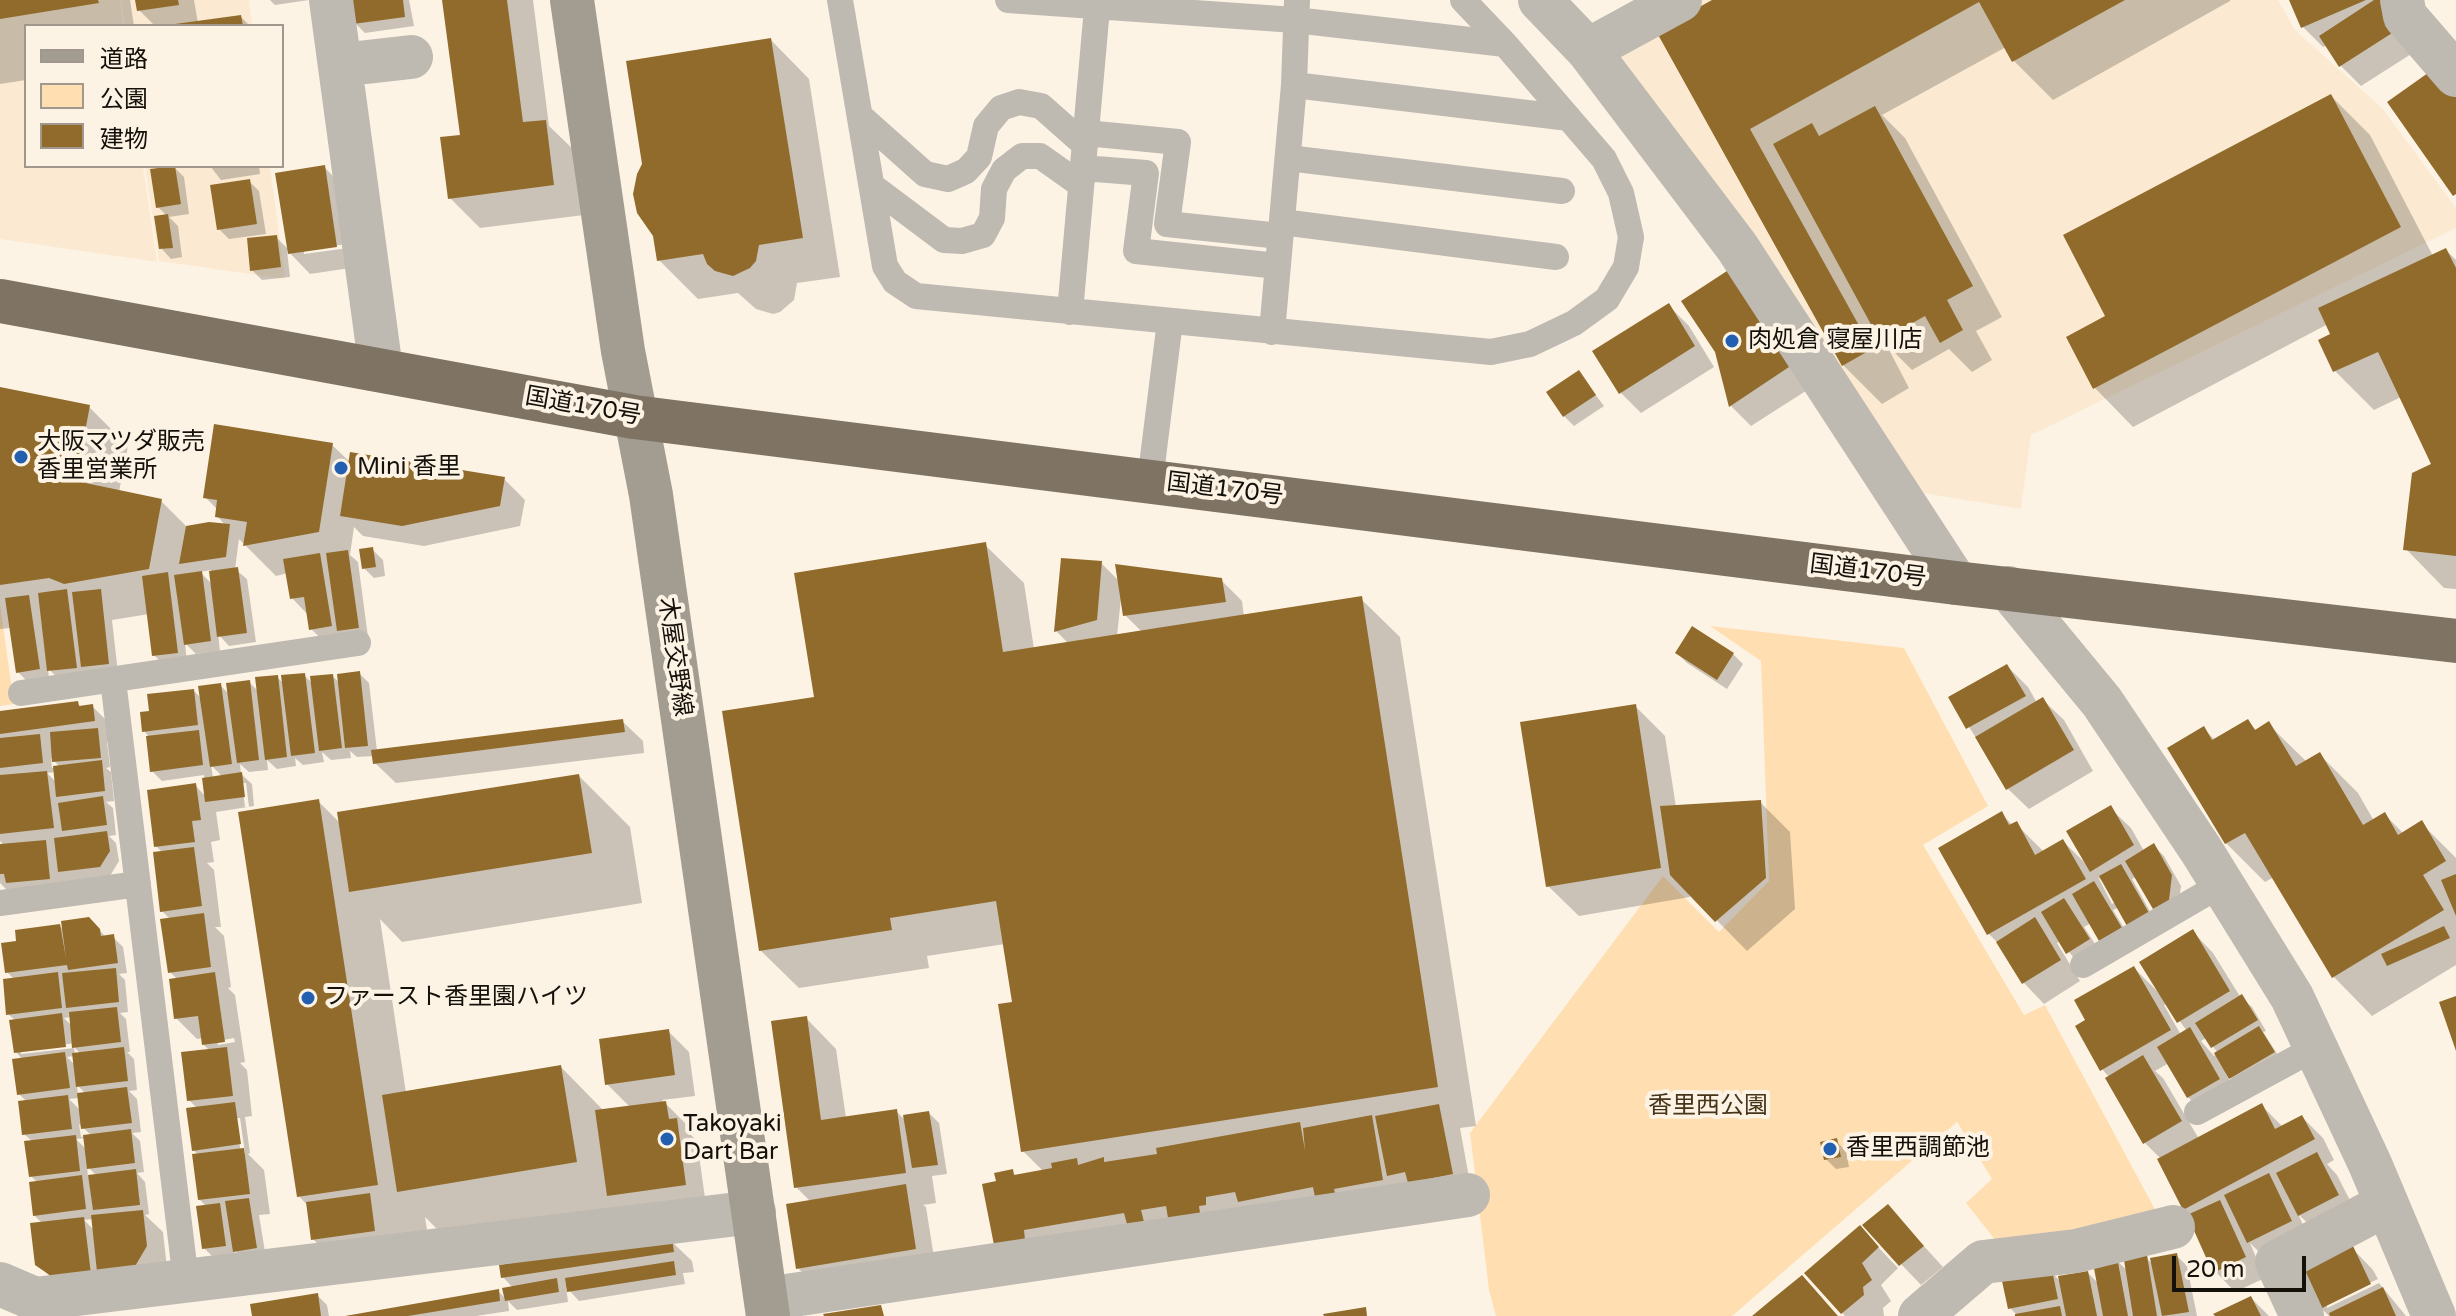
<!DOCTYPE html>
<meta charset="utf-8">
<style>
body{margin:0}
#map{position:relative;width:2456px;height:1316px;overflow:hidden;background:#fdf3e5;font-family:"Varela Round","Noto Sans JP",sans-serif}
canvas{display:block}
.legend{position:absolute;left:24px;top:24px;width:260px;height:144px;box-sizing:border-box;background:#fdf3e5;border:2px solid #a0988d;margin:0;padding:10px 14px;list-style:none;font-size:24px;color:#14100a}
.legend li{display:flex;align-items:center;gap:16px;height:40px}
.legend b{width:40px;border:2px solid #a0988d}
.scale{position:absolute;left:2172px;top:1256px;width:134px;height:36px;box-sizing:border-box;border:4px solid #14100a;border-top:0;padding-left:10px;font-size:24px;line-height:28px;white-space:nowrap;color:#14100a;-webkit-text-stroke:6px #fdf3e5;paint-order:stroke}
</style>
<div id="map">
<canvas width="2456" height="1316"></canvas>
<ul class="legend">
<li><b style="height:10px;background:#a39c90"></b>道路</li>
<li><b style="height:22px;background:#ffdfb1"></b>公園</li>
<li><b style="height:22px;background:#916b2b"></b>建物</li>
</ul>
<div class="scale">20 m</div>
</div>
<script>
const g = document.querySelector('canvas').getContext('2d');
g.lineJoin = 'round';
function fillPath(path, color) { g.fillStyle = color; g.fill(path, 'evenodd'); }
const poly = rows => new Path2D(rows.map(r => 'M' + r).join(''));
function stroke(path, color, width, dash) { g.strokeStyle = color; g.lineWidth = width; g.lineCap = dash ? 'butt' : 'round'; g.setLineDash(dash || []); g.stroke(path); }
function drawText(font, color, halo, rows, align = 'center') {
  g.font = font + ' "Varela Round","Noto Sans JP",sans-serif'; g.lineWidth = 8; g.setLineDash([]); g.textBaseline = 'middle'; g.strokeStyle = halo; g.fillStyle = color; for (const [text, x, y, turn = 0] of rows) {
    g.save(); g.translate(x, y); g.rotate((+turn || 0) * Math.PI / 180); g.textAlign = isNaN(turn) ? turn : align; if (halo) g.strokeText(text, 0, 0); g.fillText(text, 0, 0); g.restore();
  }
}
const built = poly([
 [0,0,120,0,123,26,26,26,26,166,143,166,157,262,0,239],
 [121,0,249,0,252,26,125,26],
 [1694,0,2278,0,2295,30,2382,108,2456,208,2456,228,2031,435,2021,509,1916,492,1607,48],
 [145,166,270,166,285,279,159,261]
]);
const green = poly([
 [0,604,14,704,0,706],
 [1710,626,1904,648,1988,806,1923,845,2024,1015,2045,1005,2158,1215,2000,1246,1966,1203,1992,1179,1957,1122,1732,1316,1496,1316,1489,1290,1470,1133,1663,876,1719,932,1769,881,1761,661]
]);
const shadow = poly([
 [0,0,130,0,134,26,26,26,26,80,0,84],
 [137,0,194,0,198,23,241,17,250,26,155,26,139,10],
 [270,0,309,0,275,5],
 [351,0,409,0,414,26,365,33,355,23],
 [444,0,533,0,549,126,576,152,584,215,480,228,450,198,462,137],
 [1716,0,2230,0,2230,1,2053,100,2014,61,2006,47,1882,115,1905,138,2002,317,1976,331,1992,360,1972,372,1949,349,1912,370,1886,344,1909,388,1882,404,1843,365,1659,32],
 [2292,0,2387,0,2419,49,2361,86,2341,66,2328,45,2323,47,2302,26],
 [771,40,809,79,840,277,797,283,794,300,780,312,773,314,756,309,738,293,698,299,659,260],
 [2331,96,2370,135,2433,256,2446,250,2456,260,2456,589,2444,588,2406,549,2433,465,2401,397,2374,410,2335,371,2321,341,2333,335,2328,324,2133,427,2095,388,2108,317],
 [157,166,183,166,175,168,184,177,189,214,169,217,178,226,182,257,171,259,161,248,167,216,158,207,160,169],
 [210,166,259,166,260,174,221,180],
 [324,167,345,188,357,267,310,274,287,250,290,277,262,280,252,270,276,237,289,250],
 [347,244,348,248,304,254,304,250],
 [249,181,259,191,266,234,229,239,219,229],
 [1729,272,1812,387,1751,426,1731,406],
 [1669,306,1689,326,1714,367,1641,413,1620,392],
 [1579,373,1604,406,1574,426,1564,416],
 [0,389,89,407,128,446,119,492,161,501,188,528,226,526,217,516,218,510,205,497,332,445,351,463,504,479,525,500,520,526,424,546,363,536,354,527,350,555,358,562,368,637,332,649,311,629,309,616,292,598,288,573,276,576,239,539,235,569,247,579,256,642,229,646,218,634,220,651,196,654,185,643,187,663,164,665,154,655,149,614,112,620,118,673,70,691,48,668,49,679,28,682,18,672,11,628,0,629],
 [211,570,212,584,200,572],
 [985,545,1024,583,1034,649,1069,644,1056,631,1101,563,1120,582,1221,580,1242,601,1244,617,1361,599,1400,637,1476,1126,1460,1128,1472,1194,1017,1265,998,1183,1012,1171,1017,1177,1044,1172,1023,1151,1014,1004,1005,944,927,956,929,968,799,988,760,950,816,698],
 [1121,598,1125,615,1142,632,1117,636],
 [373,550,383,560,385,576,374,578,364,568],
 [1677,653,1733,654,1743,664,1727,689,1687,663],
 [2007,666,2028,687,2037,703,2043,700,2064,720,2093,771,2029,809,2008,789,1951,698],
 [359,673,369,683,377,751,622,721,643,741,644,753,396,783,375,763,374,756,357,757,350,751,351,758,331,760,322,752,324,762,303,765,295,758,296,766,277,769,267,760,268,770,249,772,240,764,241,774,252,784,254,806,216,812,220,840,211,842,214,862,207,863,214,870,221,927,215,927,224,936,231,987,228,988,235,995,245,1062,240,1063,247,1070,252,1116,245,1117,250,1153,248,1154,264,1170,270,1214,259,1215,266,1258,245,1261,234,1250,235,1256,214,1258,204,1248,206,1206,200,1200,199,1155,193,1150,198,1109,189,1100,210,1051,203,1044,203,1038,197,1039,176,1018,178,980,170,972,171,920,162,911,163,853,156,846,195,785,206,797,204,775,162,781,152,771,150,738,144,731,151,713,194,691,202,699,220,685,230,695,249,682,258,691,277,677,285,685,304,675,313,684,332,676,340,683],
 [211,765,218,772,222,777,213,778],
 [242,783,246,783,249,807,245,807],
 [234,1038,235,1042,218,1045,218,1041],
 [236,1118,240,1118,245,1153,241,1154],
 [77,703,82,708,92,706,113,727,115,741,107,742,110,767,106,768,111,772,114,801,106,802,113,808,116,835,109,836,116,843,119,861,110,876,12,895,0,883,0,846,5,846,0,841,0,713],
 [51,758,60,767,52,768],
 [55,772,56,782,47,773],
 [1635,706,1665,736,1676,807,1760,802,1790,832,1795,909,1747,951,1688,891,1690,897,1579,916,1548,886],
 [2247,721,2257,731,2268,724,2307,762,2319,754,2358,793,2374,821,2385,815,2404,834,2421,823,2456,858,2456,965,2372,1016,2334,977,2274,877,2265,882,2226,843,2204,729,2215,740],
 [579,776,630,827,642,903,402,942,380,919,406,1093,561,1067,604,1111,631,1108,607,1084,668,1031,689,1052,695,1096,662,1100,686,1124,687,1131,697,1141,706,1205,450,1242,425,1217,428,1236,333,1260,313,1239,308,1206,299,1196,318,801,341,824],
 [2110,808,2131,828,2144,851,2154,846,2164,856,2181,886,2178,910,2165,917,2155,907,2136,877,2132,879,2157,924,2118,908,2113,910,2130,938,2091,923,2084,927,2099,950,2078,963,2060,941,2057,943,2080,981,2044,1004,2024,983,2000,945,1989,934,1941,849,2002,814,2013,826,2016,824,2044,852,2063,841,2087,865],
 [2098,877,2105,884,2115,902,2112,904],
 [88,919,106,937,113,937,123,947,127,973,119,974,125,980,128,1012,120,1013,126,1019,130,1052,127,1052,134,1059,137,1090,129,1091,137,1099,141,1132,132,1133,140,1141,144,1172,137,1173,145,1182,149,1214,145,1215,163,1232,167,1268,59,1285,37,1264,43,1224,34,1215,38,1183,31,1176,33,1142,24,1134,27,1102,19,1094,23,1060,16,1052,16,1021,8,1014,14,979,7,972,19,943,60,926,65,931],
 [71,1017,72,1026,64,1018],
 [76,1043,75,1048,81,1054,75,1054,74,1048,21,1054,21,1050],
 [74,1056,76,1066,67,1057],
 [77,1085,86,1094,78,1095],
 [79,1098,81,1111,69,1099],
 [79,1124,92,1136,81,1137],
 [85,1138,86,1149,76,1139],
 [87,1166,97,1176,88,1177],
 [93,1219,94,1230,84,1220],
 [2193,932,2213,953,2241,998,2252,1007,2266,1031,2263,1032,2283,1063,2241,1088,2225,1072,2239,1100,2209,1118,2188,1097,2169,1063,2155,1071,2163,1078,2199,1139,2262,1106,2283,1127,2302,1117,2323,1138,2334,1160,2327,1164,2337,1175,2358,1216,2320,1235,2298,1214,2311,1242,2269,1262,2250,1243,2265,1278,2235,1292,2215,1271,2192,1215,2185,1209,2161,1159,2145,1143,2107,1079,2110,1078,2102,1069,2088,1021,2134,968,2159,993],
 [2167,1004,2187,1031,2181,1035,2164,1005],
 [2206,1038,2218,1053,2214,1056,2201,1041],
 [806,1018,836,1049,846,1118,896,1111,906,1121,929,1113,939,1123,947,1174,932,1176,936,1203,923,1205,926,1207,936,1270,819,1289,798,1268,811,1202,796,1187],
 [1836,1141,1846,1151,1849,1167,1836,1169,1826,1159],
 [1888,1207,1943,1267,1921,1285,1901,1264],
 [1860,1228,1898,1268,1881,1285,1891,1301,1883,1308,1884,1316,1845,1316,1807,1274],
 [671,1241,692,1261,694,1272,683,1273,685,1284,579,1301,566,1287,568,1302,517,1310,508,1301,509,1311,476,1316,347,1316,498,1291,507,1300,513,1288,503,1277],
 [2353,1249,2373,1270,2378,1279,2327,1303,2327,1308,2379,1283,2406,1316,2329,1316,2321,1308],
 [2177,1256,2187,1266,2197,1316,2018,1316,2010,1308,2051,1272,2062,1283,2088,1273,2100,1285,2116,1260,2128,1271,2146,1258,2154,1265],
 [317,1295,327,1305,329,1316,254,1316],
 [2251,1298,2269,1316,2217,1316]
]);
const building = poly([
 [0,0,98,0,99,3,0,19],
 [135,0,178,0,179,5,137,11],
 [349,0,403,0,405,17,353,24],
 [442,0,507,0,523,122,546,120,554,185,448,199,440,137,460,135],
 [1712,0,2125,0,2012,62,1979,2,1750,129,1872,349,1842,366,1656,31],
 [2289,0,2366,0,2301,28],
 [2374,0,2382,0,2400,28,2339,67,2319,36],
 [241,15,243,26,175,26,175,24],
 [771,38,803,238,759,245,756,261,750,268,733,276,715,271,707,264,703,254,657,261,653,236,637,213,633,194,637,174,642,164,626,61],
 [2435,68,2456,97,2456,194,2453,196,2387,102],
 [2331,94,2401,227,2093,389,2066,337,2105,316,2063,235],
 [1875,106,1973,286,1947,300,1963,330,1940,343,1925,316,1880,341,1773,144,1812,123,1819,136],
 [325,165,337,247,288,254,275,173],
 [175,166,181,204,156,208,150,169],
 [250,179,257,224,217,230,210,185],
 [168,214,173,248,159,249,154,216],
 [277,235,281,267,250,271,247,238],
 [2446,248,2456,268,2456,556,2403,550,2412,473,2431,464,2378,352,2333,372,2318,340,2330,334,2318,308],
 [1730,269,1792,365,1729,407,1715,352,1681,301],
 [1669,303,1695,346,1619,394,1592,351],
 [1579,370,1596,395,1563,417,1546,392],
 [0,387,90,405,76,481,162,499,149,569,64,584,49,578,0,585],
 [214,424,333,443,319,532,243,546,247,522,215,517,217,500,203,498],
 [350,452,505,477,500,506,402,526,340,516],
 [209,522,230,524,226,557,179,564,186,526],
 [986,542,1003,652,1362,596,1438,1087,1021,1152,998,1004,1012,1002,996,901,890,918,892,930,759,951,722,711,814,697,794,573],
 [373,547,376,567,362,569,359,549],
 [348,550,359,628,337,631,326,553],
 [320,553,332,626,309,630,304,597,290,599,283,559],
 [1061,558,1102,561,1097,620,1054,632],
 [1115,564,1222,578,1226,602,1123,616],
 [238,567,247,633,217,637,209,571],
 [202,571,211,641,184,645,174,575],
 [168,572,178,653,152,656,142,576],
 [67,589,77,668,47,671,38,593],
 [101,589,109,664,81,667,72,592],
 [29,595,40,669,16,673,5,598],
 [1692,626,1734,653,1717,680,1675,653],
 [2007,664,2026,696,1966,729,1948,697],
 [360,671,368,746,345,748,337,674],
 [305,673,315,753,291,756,281,675],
 [333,674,342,748,319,751,310,676],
 [278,675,287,757,265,760,255,677],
 [250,680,259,760,237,763,226,683],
 [221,683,232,764,210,767,198,686],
 [194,689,198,725,142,732,140,712,149,711,147,694],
 [2043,697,2074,750,2006,790,1975,737],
 [78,701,79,706,93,704,95,721,0,734,0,711],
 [1636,704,1661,868,1546,887,1520,722],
 [623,719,625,732,373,764,371,750],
 [2248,719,2255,730,2269,721,2296,766,2320,752,2363,825,2385,812,2398,835,2422,820,2446,861,2423,875,2444,910,2332,978,2245,833,2225,844,2167,748,2204,726,2212,740],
 [98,728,101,758,52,762,50,732],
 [199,730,203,765,150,772,146,736],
 [40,734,43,763,0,768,0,738],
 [102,760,105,791,56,797,53,766],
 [47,771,54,828,0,834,0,775],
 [242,772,245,797,205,802,202,778],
 [579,774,592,853,349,892,337,812],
 [196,783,201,820,192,821,195,842,154,847,147,790],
 [103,796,107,825,62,831,58,803],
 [319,799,378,1185,297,1197,238,812],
 [1761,800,1766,878,1715,922,1670,875,1660,806],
 [2111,805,2134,845,2090,872,2066,831],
 [2002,811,2009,825,2017,821,2035,855,2063,839,2086,879,1987,935,1938,848],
 [107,831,110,851,100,867,58,872,54,838],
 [46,840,50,879,6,883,4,874,0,874,0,844],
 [2154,843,2172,875,2169,900,2153,909,2125,861],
 [194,847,202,906,160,912,153,852],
 [2121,864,2149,913,2127,926,2099,876],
 [2456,874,2456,916,2441,880],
 [2094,881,2122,928,2099,941,2072,894],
 [2064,898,2090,939,2066,954,2041,912],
 [204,913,211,967,168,973,160,919],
 [89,917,100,929,101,936,114,934,118,963,68,970,67,965,5,973,1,943,16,941,15,930,60,924,66,958,61,921],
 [2035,917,2061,960,2022,984,1996,942],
 [2444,926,2450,938,2387,966,2381,954],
 [2193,929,2230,991,2177,1023,2139,962],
 [2134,966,2171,1030,2100,1071,2075,1026,2085,1020,2074,1000],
 [116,968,119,1002,66,1008,62,973],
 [58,972,62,1008,6,1015,3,979],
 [215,972,225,1042,202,1045,198,1016,174,1019,169,979],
 [2242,994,2258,1020,2211,1048,2195,1023],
 [2456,996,2456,1051,2439,1002],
 [117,1007,121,1042,72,1048,69,1012],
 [62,1013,66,1047,14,1053,9,1020],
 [807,1016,821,1120,897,1109,906,1173,794,1188,771,1021],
 [2259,1026,2275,1052,2229,1079,2214,1053],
 [2190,1027,2220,1079,2187,1098,2157,1047],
 [669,1029,675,1075,605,1085,599,1039],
 [124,1047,128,1081,76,1087,72,1053],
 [227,1047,233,1096,187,1101,181,1052],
 [65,1052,70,1088,17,1095,12,1059],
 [2143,1055,2182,1121,2143,1144,2105,1078],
 [561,1065,577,1162,397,1192,382,1095],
 [127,1087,132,1123,81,1129,77,1093],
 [68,1095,72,1129,22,1135,18,1101],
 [666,1101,669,1119,677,1118,686,1185,607,1196,595,1110],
 [235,1102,241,1144,192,1151,186,1108],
 [2262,1103,2275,1129,2302,1115,2315,1139,2183,1210,2157,1159],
 [1439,1104,1453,1174,1408,1183,1405,1172,1387,1176,1375,1116],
 [929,1111,938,1165,912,1168,903,1115],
 [1372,1115,1383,1180,1334,1189,1335,1193,1315,1197,1313,1187,1238,1202,1235,1192,1206,1197,1206,1205,1199,1206,1200,1213,1168,1218,1166,1206,1141,1210,1144,1222,1127,1224,1124,1213,1024,1230,1025,1240,994,1245,982,1184,996,1181,994,1173,1013,1169,1014,1175,1052,1168,1051,1163,1077,1158,1078,1165,1104,1157,1104,1162,1157,1154,1156,1148,1300,1122,1305,1150,1303,1128],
 [131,1129,135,1163,87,1169,83,1135],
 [76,1135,80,1171,29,1177,24,1141],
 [1837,1138,1841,1157,1824,1160,1820,1142],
 [244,1148,250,1194,198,1200,192,1154],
 [2317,1152,2339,1195,2298,1216,2276,1173],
 [136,1169,140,1205,93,1210,88,1175],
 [2269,1173,2292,1221,2247,1243,2224,1195],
 [82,1175,86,1209,33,1216,29,1182],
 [906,1184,916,1249,796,1269,786,1204],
 [370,1193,375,1231,311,1240,306,1202],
 [249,1198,257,1248,233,1252,225,1201],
 [2220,1200,2246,1257,2213,1273,2187,1215],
 [220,1203,226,1246,202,1249,196,1206],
 [1888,1204,1924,1246,1899,1266,1862,1225],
 [143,1210,147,1246,134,1268,97,1272,91,1215],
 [84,1217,91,1274,54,1278,35,1265,30,1223],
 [1860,1225,1879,1247,1862,1263,1872,1280,1863,1287,1864,1295,1841,1314,1804,1273],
 [672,1238,674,1252,501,1278,499,1265],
 [2353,1246,2371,1284,2320,1309,2301,1271],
 [2177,1253,2189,1312,2162,1316,2150,1258],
 [2147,1255,2157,1316,2133,1316,2124,1260],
 [2117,1257,2128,1316,2103,1316,2093,1263],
 [674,1261,676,1275,567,1292,565,1278],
 [2052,1270,2058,1299,2008,1309,2002,1281],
 [2088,1271,2097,1316,2066,1316,2058,1276],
 [1802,1275,1838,1316,1752,1316,1770,1301],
 [557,1278,559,1292,505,1301,502,1288],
 [2383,1287,2396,1316,2330,1316,2329,1313],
 [499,1289,500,1301,408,1316,345,1316],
 [318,1293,321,1316,252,1316,250,1304],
 [2251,1296,2261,1316,2215,1316,2213,1314],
 [881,1305,884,1316,824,1316,823,1314],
 [2060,1306,2062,1316,2015,1316,2015,1314],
 [1366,1307,1367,1316,1324,1316,1323,1314]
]);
const lane = poly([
 [840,0,885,266,895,282,916,296,1491,352,1530,344,1574,323,1607,299,1626,267,1631,237,1621,193,1604,159,1505,44,1463,0],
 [1008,0,1295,20,1505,44],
 [1294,85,1569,118],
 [860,116,925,174,948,179,966,171,979,157,986,126,1001,108,1019,102,1041,106,1084,144],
 [1086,133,1178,142,1167,224,1280,236],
 [1288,158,1562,191],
 [1083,168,1146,173,1136,251,1278,266],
 [872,186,944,240,962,241,983,235,992,218,994,189,1004,170,1022,156,1040,156,1081,185],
 [1282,222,1556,257],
 [1070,312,1097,8],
 [1272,332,1294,85,1297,0],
 [1150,481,1170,321],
 [113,680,186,1281],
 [21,693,358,643],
 [0,903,138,884],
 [2083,965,2222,884],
 [2197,1112,2315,1048]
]);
const street = poly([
 [331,0,381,370],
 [1540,0,1588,50,1737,247,1956,583],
 [2402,0,2405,16,2456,75],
 [1588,50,1680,0],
 [340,65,411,57],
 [2008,588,2102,702,2201,850,2292,997,2370,1164,2434,1316],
 [0,1284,35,1299,754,1212],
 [766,1299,1468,1195],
 [1920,1316,1983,1262,2076,1251,2173,1227],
 [2302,1316,2277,1262,2387,1204]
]);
const secondary = poly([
 [572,0,623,351,651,495,768,1316]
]);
const highway = poly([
 [0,301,634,417,1956,583,2456,641]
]);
const markers = [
 [1732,341,8,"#225fb1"],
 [21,457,8,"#225fb1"],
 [341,468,8,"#225fb1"],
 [308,998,8,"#225fb1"],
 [667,1139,8,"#225fb1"],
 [1830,1149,8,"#225fb1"]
];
const poiNames = [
 ["肉処倉 寝屋川店",1748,341],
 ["大阪マツダ販売",37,443],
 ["香里営業所",37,471],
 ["Mini 香里",357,468],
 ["ファースト香里園ハイツ",324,998],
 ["Takoyaki",683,1125],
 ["Dart Bar",683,1153],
 ["香里西調節池",1846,1149]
];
const streetNames = [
 ["国道170号",583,407,10],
 ["国道170号",1225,490,7],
 ["国道170号",1868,572,7],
 ["木屋交野線",674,657,82]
];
const parkNames = [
 ["香里西公園",1708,1107]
];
fillPath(built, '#fbead1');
fillPath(green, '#ffdfb1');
fillPath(shadow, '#0003');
fillPath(building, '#916b2b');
stroke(lane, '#beb9b1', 26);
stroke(street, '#beb9b1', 44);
stroke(secondary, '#a39c90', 44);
stroke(highway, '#7f7464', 44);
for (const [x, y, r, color] of markers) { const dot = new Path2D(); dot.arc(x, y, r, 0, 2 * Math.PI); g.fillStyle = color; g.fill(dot); stroke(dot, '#fdf3e5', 3); }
drawText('24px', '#14100a', '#fdf3e5', poiNames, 'left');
drawText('24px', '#14100a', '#fdf3e5', streetNames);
drawText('24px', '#473519', '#fdf3e5', parkNames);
</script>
